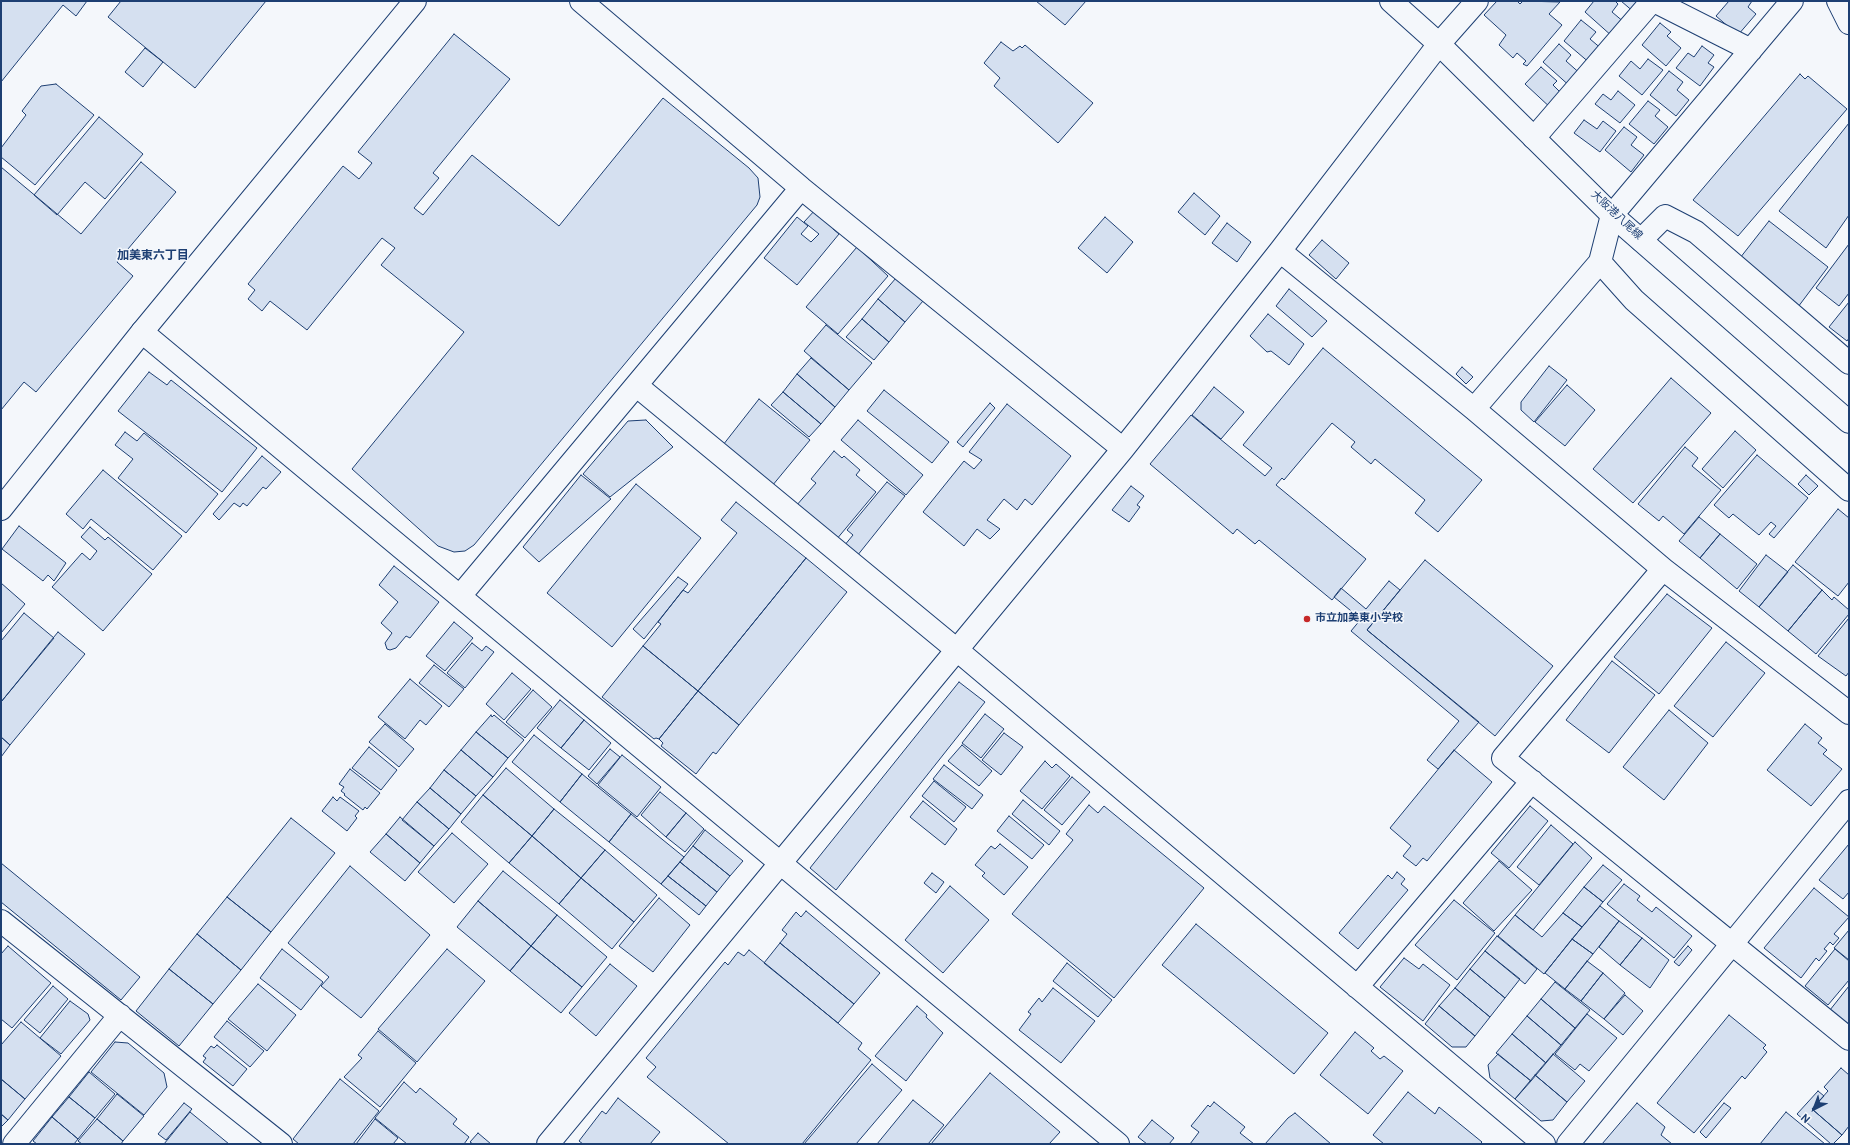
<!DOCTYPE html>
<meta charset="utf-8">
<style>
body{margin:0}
#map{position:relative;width:1850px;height:1145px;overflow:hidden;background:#f4f7fb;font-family:Overpass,sans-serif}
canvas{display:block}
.frame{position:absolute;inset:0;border:2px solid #1d3f73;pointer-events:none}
.north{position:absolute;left:1794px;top:1089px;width:40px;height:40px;-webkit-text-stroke:3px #f4f7fb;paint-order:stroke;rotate:222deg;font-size:11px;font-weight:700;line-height:16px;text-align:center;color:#1d3f73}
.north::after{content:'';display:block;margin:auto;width:14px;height:18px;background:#1d3f73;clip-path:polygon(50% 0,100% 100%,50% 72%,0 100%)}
</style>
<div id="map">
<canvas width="1850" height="1145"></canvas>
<div class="frame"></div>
<div class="north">N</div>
</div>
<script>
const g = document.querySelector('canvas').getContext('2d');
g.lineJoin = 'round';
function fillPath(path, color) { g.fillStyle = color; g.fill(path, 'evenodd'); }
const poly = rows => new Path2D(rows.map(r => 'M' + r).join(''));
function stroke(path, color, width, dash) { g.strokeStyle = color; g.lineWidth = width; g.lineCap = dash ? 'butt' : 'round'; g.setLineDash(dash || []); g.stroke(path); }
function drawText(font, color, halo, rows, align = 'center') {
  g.font = font + ' Overpass,"Noto Sans JP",sans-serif'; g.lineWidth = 3; g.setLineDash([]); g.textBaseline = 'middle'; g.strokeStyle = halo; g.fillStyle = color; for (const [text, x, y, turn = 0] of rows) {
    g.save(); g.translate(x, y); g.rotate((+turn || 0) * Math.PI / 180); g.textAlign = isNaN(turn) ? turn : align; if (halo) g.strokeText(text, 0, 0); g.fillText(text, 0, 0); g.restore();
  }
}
const building = poly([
 [1,1,87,1,76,16,63,5,1,82,1,1],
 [121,1,266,1,195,88,108,17,121,1],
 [1036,1,1086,1,1065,25,1036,1],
 [1497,1,1517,1,1520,4,1523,1,1560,2,1549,14,1562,25,1527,66,1523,64,1526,61,1517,53,1513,58,1499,45,1506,35,1484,15,1497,1],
 [1594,1,1615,1,1618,4,1612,12,1625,23,1613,37,1585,12,1594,1],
 [1621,1,1646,1,1635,13,1621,1],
 [1729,1,1752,1,1748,7,1756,14,1738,35,1716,16,1729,1],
 [1581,20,1596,32,1590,39,1603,50,1591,64,1564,41,1581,20],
 [1660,23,1671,32,1667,36,1681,48,1666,66,1642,45,1660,23],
 [454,34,510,79,433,173,439,178,414,208,423,215,472,155,559,226,663,98,749,168,758,178,760,197,757,205,474,545,465,551,454,552,438,546,352,469,464,332,381,265,395,248,382,238,307,330,270,301,262,311,248,299,255,290,248,284,343,166,359,179,372,163,358,152,454,34],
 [1001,42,1013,51,1020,46,1022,48,1025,45,1093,103,1058,143,994,86,1000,78,984,63,1001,42],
 [1559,44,1571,55,1566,61,1583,76,1572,88,1543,62,1559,44],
 [1702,46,1714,55,1708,63,1714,67,1700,86,1676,68,1688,53,1694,57,1702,46],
 [145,48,163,62,143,87,125,72,145,48],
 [1648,59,1663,70,1642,95,1619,76,1631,61,1640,69,1648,59],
 [1541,67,1557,81,1553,85,1565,97,1553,110,1525,84,1541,67],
 [1669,71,1683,82,1677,90,1689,100,1676,116,1650,95,1669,71],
 [1800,74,1805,79,1808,76,1847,109,1738,236,1693,200,1800,74],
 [56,84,94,115,35,185,1,157,1,148,26,115,22,111,41,86,56,84],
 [1618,91,1635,105,1620,123,1595,104,1603,94,1611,100,1618,91],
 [1648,101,1660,110,1655,116,1668,127,1654,144,1629,124,1648,101],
 [99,117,143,154,105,199,85,182,57,215,34,195,99,117],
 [1584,120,1597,129,1603,121,1616,131,1600,152,1574,133,1584,120],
 [1849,123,1849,215,1826,248,1779,211,1849,123],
 [1624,127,1637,137,1631,145,1644,155,1631,172,1605,150,1624,127],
 [141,162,176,192,117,262,133,276,36,392,24,382,1,410,1,167,81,234,141,162],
 [1194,193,1220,216,1205,235,1178,212,1194,193],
 [816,209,835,224,833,229,839,234,797,285,764,258,797,217,808,226,801,234,811,242,819,234,804,222,816,209],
 [1105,217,1133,242,1107,273,1078,248,1105,217],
 [1769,221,1828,267,1798,307,1740,258,1769,221],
 [1227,223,1251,242,1237,262,1212,243,1227,223],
 [1322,240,1349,263,1336,279,1309,255,1322,240],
 [1849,244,1849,293,1839,306,1816,288,1849,244],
 [857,247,888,276,838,334,806,307,857,247],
 [896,278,923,301,905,322,878,299,896,278],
 [1289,289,1327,321,1312,337,1276,306,1289,289],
 [878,299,905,322,889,342,862,319,878,299],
 [1849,302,1849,338,1847,341,1829,327,1849,302],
 [1268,314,1304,344,1289,365,1271,351,1267,352,1250,336,1268,314],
 [862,319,889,342,874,360,846,337,862,319],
 [826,325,872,363,849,390,804,351,826,325],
 [1323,348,1482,480,1438,532,1415,513,1425,500,1375,459,1371,464,1351,447,1355,442,1332,423,1284,480,1282,478,1276,485,1366,559,1332,600,1259,540,1255,544,1237,529,1233,534,1150,464,1191,415,1265,476,1272,468,1243,445,1323,348],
 [811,358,849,390,835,407,797,374,811,358],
 [1549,366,1567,380,1534,422,1521,410,1521,402,1549,366],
 [1462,367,1473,377,1466,384,1456,374,1462,367],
 [149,372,167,385,171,380,257,448,222,492,118,411,149,372],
 [797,374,835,407,821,424,783,392,797,374],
 [1671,378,1711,413,1633,503,1593,469,1671,378],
 [1567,385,1595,410,1565,446,1535,422,1567,385],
 [1214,387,1244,412,1221,439,1192,415,1214,387],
 [884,390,949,442,932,463,867,411,884,390],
 [783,392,821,424,809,437,771,405,783,392],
 [759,399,810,440,772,486,723,445,759,399],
 [990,403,995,408,963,447,957,442,990,403],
 [1007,404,1071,456,1032,505,1025,499,1017,510,1004,499,987,520,1000,529,990,539,977,529,964,546,923,512,964,461,974,469,982,460,969,452,1007,404],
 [646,420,673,447,610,497,583,474,628,421,646,420],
 [858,420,923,475,906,495,841,440,858,420],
 [1735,431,1756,450,1723,488,1702,469,1735,431],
 [125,432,137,441,144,433,218,494,186,533,118,478,133,459,115,445,125,432],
 [1685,447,1698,458,1692,466,1721,490,1684,534,1663,516,1659,521,1638,504,1685,447],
 [834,451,842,458,844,456,860,470,856,475,876,492,836,540,796,506,816,483,811,479,834,451],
 [1757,455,1808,498,1774,538,1769,534,1776,526,1771,522,1759,535,1733,514,1729,518,1714,505,1757,455],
 [262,456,281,472,266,489,263,487,247,506,243,503,240,507,234,503,219,520,213,514,262,456],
 [103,470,182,536,153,570,91,519,83,529,66,514,103,470],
 [581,475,611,499,539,562,523,547,581,475],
 [1806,475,1818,486,1809,495,1798,484,1806,475],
 [887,482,905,496,857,556,844,546,853,535,847,530,887,482],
 [636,484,701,538,612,647,547,593,636,484],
 [1131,486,1144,496,1137,505,1140,507,1129,522,1112,510,1131,486],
 [736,502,806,558,698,691,643,646,661,624,658,622,683,590,688,593,737,533,721,520,736,502],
 [1838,509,1849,518,1849,582,1838,596,1795,562,1838,509],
 [1699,517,1720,534,1700,558,1679,541,1699,517],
 [19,526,66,563,54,581,48,575,43,581,2,549,19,526],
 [90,527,105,540,108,537,152,574,103,631,52,587,82,553,90,560,97,551,81,537,90,527],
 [1720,534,1757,564,1737,589,1700,558,1720,534],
 [1766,555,1788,572,1759,607,1739,591,1766,555],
 [806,558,847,592,739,725,698,691,806,558],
 [1425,560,1553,666,1495,736,1367,630,1425,560],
 [1793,565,1822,590,1788,631,1759,607,1793,565],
 [394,566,439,602,410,638,406,636,396,648,390,650,387,649,385,643,392,633,381,623,398,602,379,585,394,566],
 [678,577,688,584,644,639,633,629,678,577],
 [1389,581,1400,590,1367,630,1479,722,1438,769,1427,760,1459,721,1351,631,1361,619,1334,597,1341,588,1366,609,1389,581],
 [1,583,25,604,1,633,1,583],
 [1822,590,1832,600,1834,597,1849,610,1849,614,1816,654,1788,631,1822,590],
 [1667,594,1712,628,1659,694,1614,657,1667,594],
 [24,613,54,638,1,702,1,641,24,613],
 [1849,618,1849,672,1846,676,1818,656,1849,618],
 [454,622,473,638,445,671,426,656,454,622],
 [58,632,85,654,10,745,1,737,1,702,58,632],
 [1726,642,1765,673,1713,737,1674,706,1726,642],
 [472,643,482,651,486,646,494,652,465,688,447,673,472,643],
 [643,646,698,691,659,739,656,738,654,739,602,697,643,646],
 [1612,661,1655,695,1609,753,1566,720,1612,661],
 [434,665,464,689,449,707,419,683,434,665],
 [512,673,531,689,504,720,486,704,512,673],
 [410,679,442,706,426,725,420,720,405,739,378,717,410,679],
 [959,682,985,702,836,890,810,868,959,682],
 [533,690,552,707,525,738,506,722,533,690],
 [698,691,739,725,716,754,713,752,696,774,661,746,663,743,659,739,698,691],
 [560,700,584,720,561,748,537,728,560,700],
 [1669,710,1708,743,1664,800,1623,767,1669,710],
 [985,714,1004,729,981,758,962,743,985,714],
 [491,715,492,717,494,715,524,740,508,758,476,732,491,715],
 [584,720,611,743,589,770,561,748,584,720],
 [385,724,414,749,399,767,369,742,385,724],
 [1805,724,1822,738,1818,743,1827,750,1823,754,1842,769,1811,806,1767,770,1805,724],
 [476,732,508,758,493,777,461,750,476,732],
 [1004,733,1023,747,1001,775,982,760,1004,733],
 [534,735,582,774,560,802,512,762,534,735],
 [1,737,10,745,1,757,1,737],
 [962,745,992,771,979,786,948,761,962,745],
 [369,747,397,770,381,790,352,768,369,747],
 [610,749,620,757,597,784,588,776,610,749],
 [461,750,493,777,476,796,444,770,461,750],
 [1454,750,1492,782,1427,861,1423,858,1416,866,1403,856,1411,846,1390,828,1454,750],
 [622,755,661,787,637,817,598,785,622,755],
 [1045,761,1052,768,1056,764,1070,776,1042,809,1020,791,1045,761],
 [944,765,983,795,972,809,933,779,944,765],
 [506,768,554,809,532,836,483,795,506,768],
 [350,769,380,793,367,809,365,807,363,810,344,795,345,794,341,791,344,787,339,784,350,769],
 [444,770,476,796,461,814,430,788,444,770],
 [582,774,631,814,609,842,560,802,582,774],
 [1072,777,1090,792,1062,825,1044,810,1072,777],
 [934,781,966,807,954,822,922,796,934,781],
 [430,788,461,814,449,829,417,802,430,788],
 [660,792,686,813,666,837,641,815,660,792],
 [483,795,532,836,509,863,461,822,483,795],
 [333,797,337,801,340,797,359,811,355,816,357,818,347,831,322,811,333,797],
 [1023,800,1060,831,1049,845,1012,814,1023,800],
 [923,801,957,829,945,845,910,817,923,801],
 [417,802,449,829,434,846,402,820,417,802],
 [1089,805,1098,813,1104,806,1204,888,1114,998,1012,914,1073,840,1066,834,1089,805],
 [1530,806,1548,821,1509,868,1491,853,1530,806],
 [554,809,605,850,581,878,532,836,554,809],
 [686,813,704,829,685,852,666,837,686,813],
 [631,814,684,857,661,884,609,842,631,814],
 [1009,816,1044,845,1032,859,997,831,1009,816],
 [400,817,434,846,420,863,386,834,400,817],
 [291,818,335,853,271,932,227,897,291,818],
 [1551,825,1573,844,1539,885,1517,867,1551,825],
 [705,830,743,861,730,876,693,846,705,830],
 [452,833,488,864,454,903,418,872,452,833],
 [386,834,420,863,405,881,370,852,386,834],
 [532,836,581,878,559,904,509,863,532,836],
 [1575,842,1592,858,1533,930,1515,915,1575,842],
 [1000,844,1028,867,1004,895,982,876,985,873,975,865,991,846,995,849,1000,844],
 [1849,844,1849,892,1843,899,1819,880,1849,844],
 [693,846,730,876,717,892,680,862,693,846],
 [605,850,657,895,634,922,581,878,605,850],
 [1499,861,1532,890,1494,931,1463,903,1499,861],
 [680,862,717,892,706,906,668,876,680,862],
 [1,863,140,977,121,1000,1,902,1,863],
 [1603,865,1622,880,1603,902,1584,887,1603,865],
 [350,866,430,935,361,1018,321,986,329,977,288,943,350,866],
 [503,871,557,915,531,946,478,901,503,871],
 [1397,872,1405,879,1401,884,1408,890,1358,949,1339,933,1388,875,1392,879,1397,872],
 [932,873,944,882,936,893,924,883,932,873],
 [668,876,706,906,699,915,661,884,668,876],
 [581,878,634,922,612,949,559,904,581,878],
 [1624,884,1640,896,1637,900,1652,912,1656,907,1692,936,1674,958,1607,904,1624,884],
 [950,886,989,920,943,973,905,940,950,886],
 [1584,887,1603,902,1582,927,1563,913,1584,887],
 [1814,888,1849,917,1834,934,1839,938,1833,945,1830,942,1824,949,1827,951,1819,961,1816,958,1801,978,1764,948,1814,888],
 [227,897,271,932,241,970,197,934,227,897],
 [659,898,690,925,653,972,619,946,659,898],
 [1454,900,1495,933,1457,980,1415,945,1454,900],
 [478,901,531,946,510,971,457,927,478,901],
 [1600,906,1619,921,1593,954,1572,939,1600,906],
 [806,911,880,973,854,1004,780,943,787,934,782,930,796,912,801,917,806,911],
 [1563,913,1582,927,1544,974,1498,936,1515,915,1542,937,1563,913],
 [557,915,607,957,582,987,531,946,557,915],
 [1619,921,1642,938,1620,965,1599,947,1619,921],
 [1196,924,1328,1033,1294,1074,1162,965,1196,924],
 [1849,930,1849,960,1834,948,1849,930],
 [197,934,241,970,213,1004,169,969,197,934],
 [1497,936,1537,969,1525,984,1485,951,1497,936],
 [1642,938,1669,960,1650,988,1620,965,1642,938],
 [1572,939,1593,954,1565,989,1545,973,1572,939],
 [780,943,854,1004,838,1023,764,963,780,943],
 [8,946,51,983,12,1028,1,1019,1,954,8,946],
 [531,946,582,987,561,1013,510,971,531,946],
 [1688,946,1692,950,1679,966,1674,962,1688,946],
 [282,949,323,982,301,1010,260,978,282,949],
 [447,949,485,981,417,1062,378,1029,447,949],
 [1835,949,1849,961,1849,980,1828,1005,1805,986,1835,949],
 [749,950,862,1043,858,1049,871,1060,802,1144,729,1144,647,1077,656,1067,646,1058,725,962,728,965,738,952,744,956,749,950],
 [1485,951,1520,979,1505,998,1470,969,1485,951],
 [1404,958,1419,969,1423,964,1450,985,1423,1021,1380,987,1404,958],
 [1587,961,1603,973,1581,1001,1565,989,1587,961],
 [1067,963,1112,1000,1098,1017,1053,981,1067,963],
 [610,964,637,986,596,1036,569,1013,610,964],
 [169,969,213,1004,179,1046,136,1011,169,969],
 [1470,969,1505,998,1490,1017,1455,988,1470,969],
 [1603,973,1625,993,1604,1019,1581,1001,1603,973],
 [1555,982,1590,1010,1575,1028,1541,999,1555,982],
 [258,984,296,1015,267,1051,228,1019,258,984],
 [53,986,68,999,40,1033,24,1020,53,986],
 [1849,986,1849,1025,1830,1010,1849,986],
 [1053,988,1095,1021,1061,1063,1019,1030,1031,1014,1028,1012,1039,998,1042,1002,1053,988],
 [1455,988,1490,1017,1475,1036,1439,1006,1455,988],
 [1625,995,1643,1011,1623,1035,1604,1019,1625,995],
 [1541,999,1575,1028,1561,1045,1527,1016,1541,999],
 [70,1001,88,1014,90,1020,61,1054,40,1038,70,1001],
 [917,1006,927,1015,926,1017,943,1033,906,1081,875,1056,917,1006],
 [1439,1006,1475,1036,1466,1047,1452,1047,1425,1024,1439,1006],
 [1587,1014,1617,1038,1589,1071,1580,1064,1575,1070,1555,1054,1587,1014],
 [1729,1015,1766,1045,1763,1048,1767,1052,1745,1079,1742,1076,1694,1133,1657,1103,1729,1015],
 [1527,1016,1561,1045,1546,1063,1512,1034,1527,1016],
 [227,1021,264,1051,250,1067,214,1037,227,1021],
 [21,1022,61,1056,25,1099,1,1079,1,1045,21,1022],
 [378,1031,416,1063,380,1107,344,1077,362,1058,358,1055,378,1031],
 [1355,1032,1374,1048,1371,1051,1380,1059,1384,1056,1403,1071,1368,1114,1320,1075,1355,1032],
 [1512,1034,1546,1063,1531,1081,1496,1053,1512,1034],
 [115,1042,128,1043,164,1073,167,1087,144,1115,91,1072,115,1042],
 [217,1045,247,1069,233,1086,203,1062,206,1058,203,1056,211,1046,214,1048,217,1045],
 [1498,1054,1531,1081,1515,1099,1490,1078,1488,1065,1498,1054],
 [1553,1054,1585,1081,1567,1102,1535,1075,1553,1054],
 [872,1064,902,1090,856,1144,804,1144,872,1064],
 [1841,1068,1849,1075,1849,1126,1842,1135,1812,1109,1828,1091,1824,1087,1841,1068],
 [89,1072,115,1094,95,1118,69,1097,89,1072],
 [990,1073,1060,1132,1049,1144,931,1144,990,1073],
 [1535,1075,1567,1102,1553,1120,1541,1121,1515,1099,1535,1075],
 [1,1079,25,1099,8,1120,1,1114,1,1079],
 [340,1079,379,1111,353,1144,299,1144,293,1139,340,1079],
 [404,1082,416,1093,420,1088,457,1119,453,1124,469,1137,464,1144,407,1144,375,1118,404,1082],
 [1818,1091,1824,1096,1812,1109,1842,1135,1833,1144,1831,1144,1797,1114,1818,1091],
 [1408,1092,1435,1114,1439,1107,1482,1142,1480,1144,1384,1144,1373,1135,1408,1092],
 [117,1094,144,1116,123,1141,97,1119,117,1094],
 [69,1097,95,1118,78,1139,52,1117,69,1097],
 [618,1098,660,1132,650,1144,583,1144,579,1141,602,1111,606,1114,618,1098],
 [913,1100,944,1125,928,1144,877,1144,913,1100],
 [1214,1102,1245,1127,1240,1133,1254,1144,1190,1144,1199,1132,1191,1126,1208,1105,1210,1107,1214,1102],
 [184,1103,192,1109,166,1140,158,1134,184,1103],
 [1637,1103,1665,1127,1661,1135,1672,1144,1602,1144,1637,1103],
 [1724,1103,1731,1108,1706,1138,1700,1132,1724,1103],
 [190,1112,229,1144,164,1144,190,1112],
 [1786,1112,1825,1144,1760,1144,1786,1112],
 [1295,1113,1331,1144,1265,1144,1288,1118,1295,1113],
 [1,1114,8,1120,1,1127,1,1114],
 [52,1117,78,1139,74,1144,37,1144,33,1141,52,1117],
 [97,1119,123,1141,121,1144,82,1144,78,1141,97,1119],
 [375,1119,398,1138,393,1144,356,1144,375,1119],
 [1152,1120,1174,1138,1169,1144,1147,1144,1138,1137,1152,1120],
 [478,1133,491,1144,473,1144,470,1142,478,1133]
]);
const street = poly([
 [581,1,801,188,1123,449],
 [1654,1,1751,50],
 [1838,1,1849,23],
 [1534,138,1652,1],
 [1641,240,1665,216,1696,232,1849,363],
 [1280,251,1474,409,1663,569,1849,713],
 [1600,262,1634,300,1849,490],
 [142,332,1118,1144],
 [637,386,957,650,1544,1144],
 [1474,409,1600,262,1612,215,1792,1],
 [1663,569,1503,758,1849,1039],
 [460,596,801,188],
 [1,921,281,1144],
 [1357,987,1532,781],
 [14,1144,120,1015],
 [548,1144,1123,449,1280,251,1439,44],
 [1568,1144,1849,801]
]);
const secondary = poly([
 [1439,44,1477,1],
 [1,509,142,332,415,1]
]);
const primary = poly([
 [1391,1,1439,44,1612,215,1849,422]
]);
const markers = [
 [1307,619,4,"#c62828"]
];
const streetNames = [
 ["大阪港八尾線",1616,216,43]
];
const poiNames = [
 ["市立加美東小学校",1315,619]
];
const neighbourhoodNames = [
 ["加美東六丁目",153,257]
];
fillPath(building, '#d5e0f0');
stroke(building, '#1d3f73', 1);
stroke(street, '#1d3f73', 24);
stroke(secondary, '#1d3f73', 24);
stroke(primary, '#1d3f73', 24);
stroke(street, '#f4f7fb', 22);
stroke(secondary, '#f4f7fb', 22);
stroke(primary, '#f4f7fb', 22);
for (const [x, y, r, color] of markers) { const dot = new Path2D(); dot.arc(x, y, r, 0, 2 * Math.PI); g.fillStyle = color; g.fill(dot); stroke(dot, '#f4f7fb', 1.5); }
drawText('11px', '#1d3f73', '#f4f7fb', streetNames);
drawText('bold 11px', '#1d3f73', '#f4f7fb', poiNames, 'left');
drawText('bold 12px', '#1d3f73', '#f4f7fb', neighbourhoodNames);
</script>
